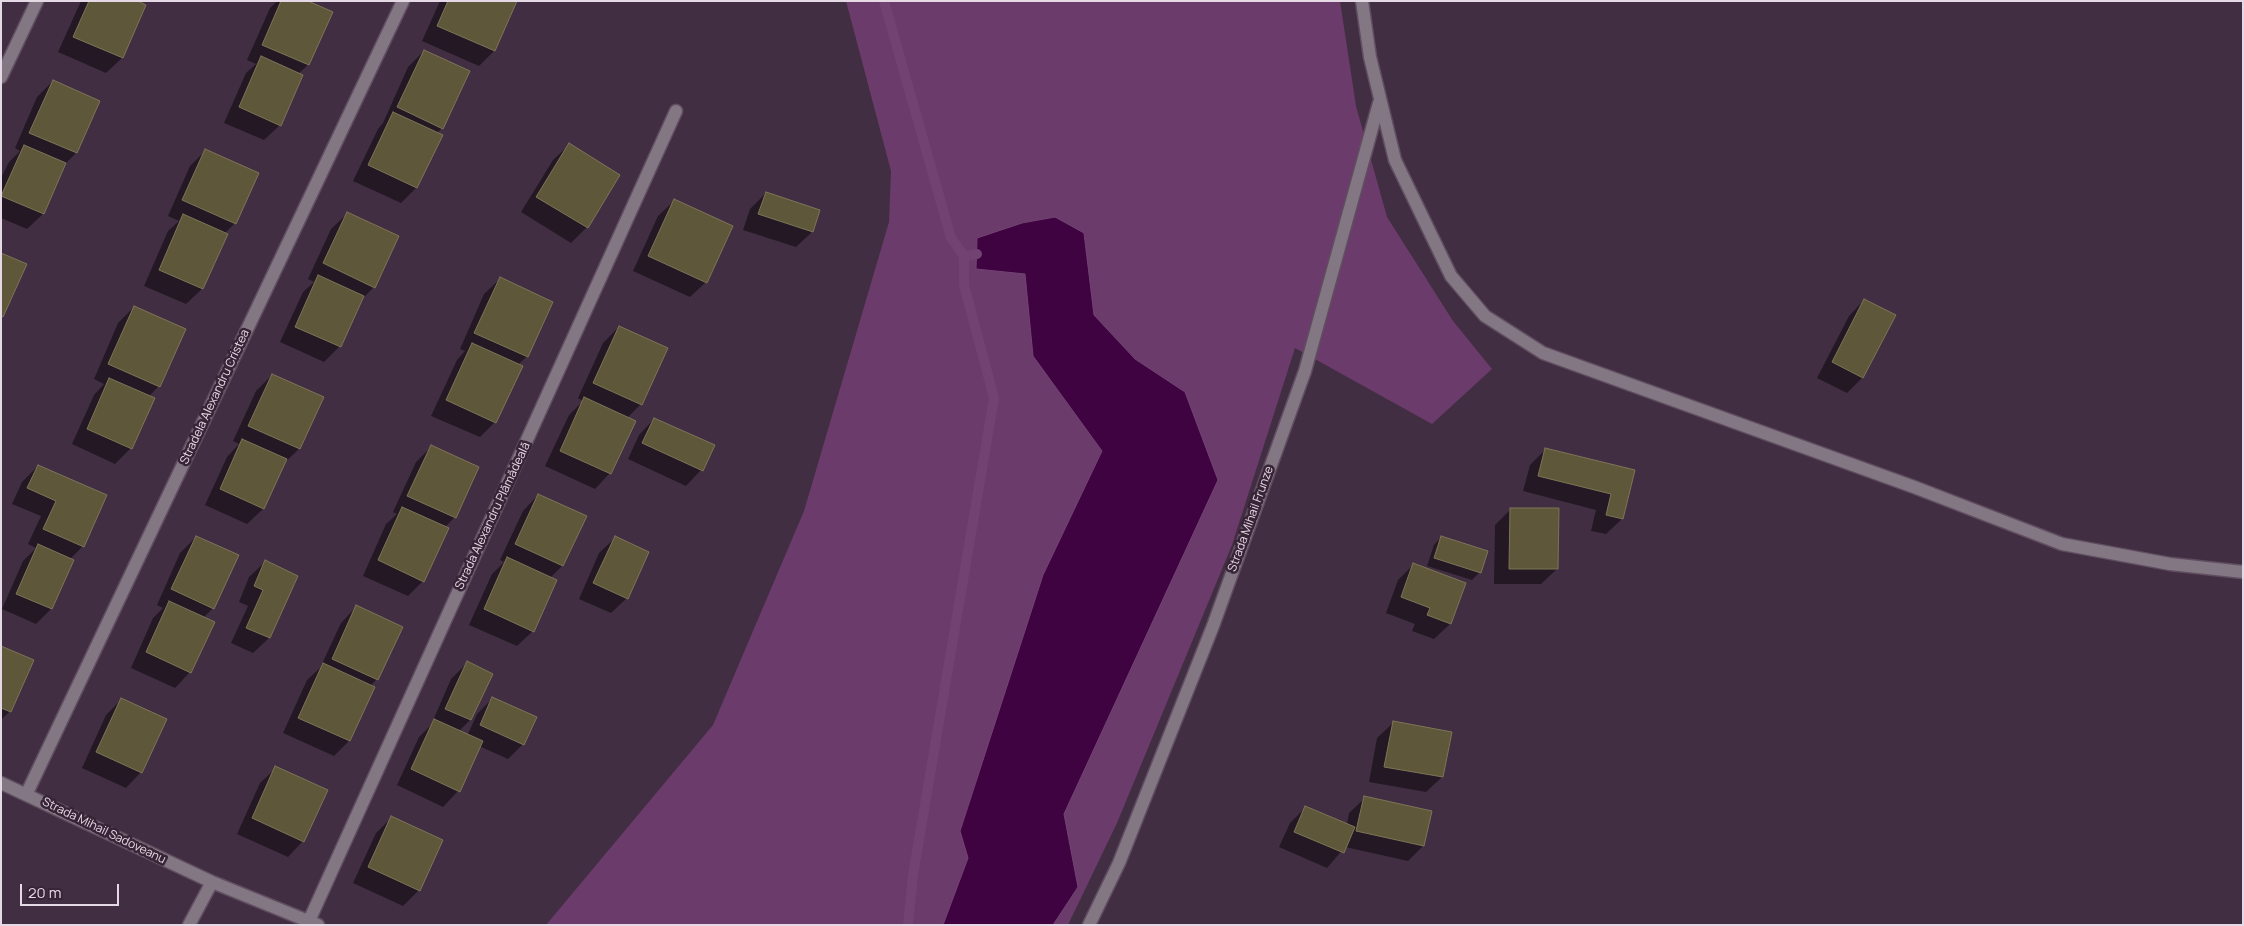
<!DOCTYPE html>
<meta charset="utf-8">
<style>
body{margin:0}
#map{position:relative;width:2244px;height:926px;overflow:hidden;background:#422e42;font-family:Manrope,sans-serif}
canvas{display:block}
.frame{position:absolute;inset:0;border:2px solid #e6d9e6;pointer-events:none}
.scale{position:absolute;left:20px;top:884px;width:99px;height:22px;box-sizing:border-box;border:2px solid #e6d9e6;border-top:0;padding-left:6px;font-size:15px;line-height:18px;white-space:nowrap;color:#e6d9e6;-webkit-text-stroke:4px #382437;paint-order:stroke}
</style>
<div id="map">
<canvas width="2244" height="926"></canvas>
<div class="frame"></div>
<div class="scale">20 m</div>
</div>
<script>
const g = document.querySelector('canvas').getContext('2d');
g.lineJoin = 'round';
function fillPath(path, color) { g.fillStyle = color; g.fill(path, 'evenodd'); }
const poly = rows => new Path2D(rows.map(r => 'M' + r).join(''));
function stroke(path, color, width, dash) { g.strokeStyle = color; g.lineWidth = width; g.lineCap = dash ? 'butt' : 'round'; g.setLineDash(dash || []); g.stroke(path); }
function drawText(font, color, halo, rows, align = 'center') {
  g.font = font + ' Manrope,sans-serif'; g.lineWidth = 5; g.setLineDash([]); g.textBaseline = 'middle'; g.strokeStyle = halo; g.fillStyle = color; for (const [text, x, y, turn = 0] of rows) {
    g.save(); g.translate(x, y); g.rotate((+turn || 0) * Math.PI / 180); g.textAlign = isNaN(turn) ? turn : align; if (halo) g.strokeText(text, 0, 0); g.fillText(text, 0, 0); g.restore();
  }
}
const green = poly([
 [846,1,1340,1,1356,106,1387,217,1453,321,1492,369,1432,424,1295,348,1232,545,1117,823,1068,925,546,925,713,725,804,511,889,222,891,171]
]);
const water = poly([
 [1055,217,1084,233,1094,315,1135,359,1185,392,1218,480,1064,814,1078,887,1053,925,943,925,968,858,960,831,1043,575,1102,451,1033,356,1025,274,976,269,977,238,1022,223,1055,217]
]);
const shadow = poly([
 [81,1,142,1,140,4,145,6,122,58,106,73,58,52],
 [277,1,305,1,308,65,298,74,280,125,264,140,224,123,246,73,256,64,247,60,270,8],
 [440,1,516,1,494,51,479,66,422,41],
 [424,51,442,128,437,133,416,188,401,203,353,181,378,129,383,123,408,67],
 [53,81,98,101,76,153,65,164,43,214,27,229,1,218,1,178,9,162,20,151,15,148,37,97],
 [569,145,587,227,571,243,521,212,553,160],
 [205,151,235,223,224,234,226,235,202,289,186,304,144,286,168,231,179,221,168,216,190,166],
 [766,193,819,211,812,232,796,247,743,230,750,209],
 [674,201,706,282,690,297,633,271,658,216],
 [347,214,374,287,361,300,340,346,324,362,280,342,303,292,314,282,308,279,331,229],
 [500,279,551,302,527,356,518,365,495,422,480,437,431,416,457,360,465,351,460,349,484,294],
 [1864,300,1862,378,1847,393,1817,378,1849,316],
 [134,307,159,386,149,396,131,448,115,464,72,444,94,395,104,384,94,379,118,323],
 [619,327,641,404,627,418,610,473,595,489,545,466,569,415,583,401,578,398,603,343],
 [272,375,322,398,299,449,283,464,263,509,247,524,205,505,227,457,239,444,233,441,256,391],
 [654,419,701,470,686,486,628,459,639,435],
 [431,447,455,517,444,528,423,581,408,596,363,576,386,524,397,514,393,512,416,462],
 [1546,449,1634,471,1622,519,1606,534,1591,531,1596,510,1523,491,1530,465],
 [38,466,83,546,69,560,51,609,36,624,2,609,23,561,36,548,28,544,41,516,12,504,22,482],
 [538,495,562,566,550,578,533,631,517,646,469,625,492,574,504,562,500,560,523,511],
 [1510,510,1557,569,1541,584,1494,584,1495,525],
 [196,537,213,608,203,618,190,672,175,688,131,668,153,618,163,608,157,605,180,553],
 [1441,537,1480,572,1472,580,1427,566,1434,545],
 [615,538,627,598,611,613,579,599,599,553],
 [265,562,296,576,269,638,253,653,231,643,248,606,239,602,249,577],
 [1413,565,1465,584,1450,624,1434,639,1412,631,1415,624,1386,613,1398,580],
 [356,607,377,679,370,686,349,741,334,756,283,733,307,680,320,668,341,623],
 [1,647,10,711,1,720],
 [467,663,491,674,470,720,458,732,467,736,477,714,493,698,523,744,508,759,479,746,458,791,443,807,397,785,419,737,431,725,451,679],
 [122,699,141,772,126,788,82,768,106,715],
 [1393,723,1450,733,1442,777,1426,792,1369,782,1377,738],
 [276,768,303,841,288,857,237,834,260,783],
 [1365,798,1423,846,1408,861,1345,847,1327,868,1279,847,1290,823,1306,807,1347,824,1349,813],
 [391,818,419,890,403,906,353,883,376,833]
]);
const stream = poly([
 [884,1,951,238,964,256,977,254],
 [908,925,913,875,994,398,964,285,964,256]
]);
const building = poly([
 [89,1,138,1,146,5,123,58,73,37,89,1],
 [281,1,308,1,333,12,309,65,262,45,281,1],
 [448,1,517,1,495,51,437,26,448,1],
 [424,50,470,71,443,129,397,107,424,50],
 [261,56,303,75,281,126,239,107,261,56],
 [53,80,100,101,77,153,29,133,53,80],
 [393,112,443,135,417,188,368,165,393,112],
 [569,143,620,175,588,228,536,197,569,143],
 [24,145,66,163,44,214,1,196,24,145],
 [205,149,259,173,236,224,182,200,205,149],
 [766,192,820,210,813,232,758,214,766,192],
 [674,199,733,226,707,283,648,256,674,199],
 [347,212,399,236,375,288,323,263,347,212],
 [183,214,228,234,203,289,159,270,183,214],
 [1,253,27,264,3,317,1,316,1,253],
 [318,275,364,296,341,347,295,327,318,275],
 [500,277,553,302,528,357,474,333,500,277],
 [1864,299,1896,315,1863,378,1832,362,1864,299],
 [134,306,186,329,160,387,108,364,134,306],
 [619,326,668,348,642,405,593,383,619,326],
 [472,343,523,366,496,423,446,400,472,343],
 [272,374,324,397,300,449,248,426,272,374],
 [109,378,155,398,132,449,87,429,109,378],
 [584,397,636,421,611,474,560,451,584,397],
 [654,418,715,445,703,471,642,443,654,418],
 [242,439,287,459,264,509,220,489,242,439],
 [431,445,479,467,456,518,407,496,431,445],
 [1545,448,1635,470,1623,519,1606,515,1611,494,1538,476,1545,448],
 [38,465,107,495,84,547,43,529,56,501,27,488,38,465],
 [538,494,587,516,563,566,515,544,538,494],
 [402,507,449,528,424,582,378,560,402,507],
 [1510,508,1559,508,1558,569,1509,569,1510,508],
 [196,536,239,555,214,609,171,589,196,536],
 [615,536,649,552,628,599,593,583,615,536],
 [1441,536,1488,551,1481,573,1434,558,1441,536],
 [38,544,74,560,52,609,16,594,38,544],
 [507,557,557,580,534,632,484,609,507,557],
 [265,560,298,576,270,638,246,628,263,590,254,586,265,560],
 [1413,563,1466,583,1451,624,1427,615,1430,608,1401,597,1413,563],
 [169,601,215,622,191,673,146,652,169,601],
 [356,605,403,627,378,680,332,659,356,605],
 [1,646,34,660,11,712,1,708,1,646],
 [467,661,493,674,471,720,445,709,467,661],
 [323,663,375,687,350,741,298,718,323,663],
 [492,697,537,717,524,745,480,725,492,697],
 [121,698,167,719,142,773,96,752,121,698],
 [434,719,483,741,460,792,411,769,434,719],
 [1393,721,1452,732,1443,777,1384,767,1393,721],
 [275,766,328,790,304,842,252,818,275,766],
 [1364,796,1432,811,1424,846,1356,831,1364,796],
 [1305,806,1355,827,1344,853,1294,832,1305,806],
 [391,816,443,840,420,891,368,867,391,816]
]);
const minor = poly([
 [1362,1,1370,57,1395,160,1451,276,1485,316,1543,353,1914,487,2062,544,2170,564,2243,572],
 [1,77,37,1],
 [1,783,212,882,318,925],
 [27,793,403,1],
 [309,921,676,111],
 [189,925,212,882],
 [1089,925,1119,863,1213,626,1305,371,1379,103]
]);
const streetNames = [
 ["Stradela Alexandru Cristea",215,397,-65],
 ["Strada Alexandru Plămădeală",493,516,-65],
 ["Strada Mihail Frunze",1251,519,-70],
 ["Strada Mihail Sadoveanu",104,831,26]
];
fillPath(green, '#6b3b6b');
fillPath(water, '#400341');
stroke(water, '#724372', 1);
fillPath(shadow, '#0007');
stroke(stream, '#724372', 10);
fillPath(building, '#5f573a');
stroke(building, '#7d7557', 1);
stroke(minor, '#604d60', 15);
stroke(minor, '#827782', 12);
drawText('12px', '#e6d9e6', '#382437', streetNames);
</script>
